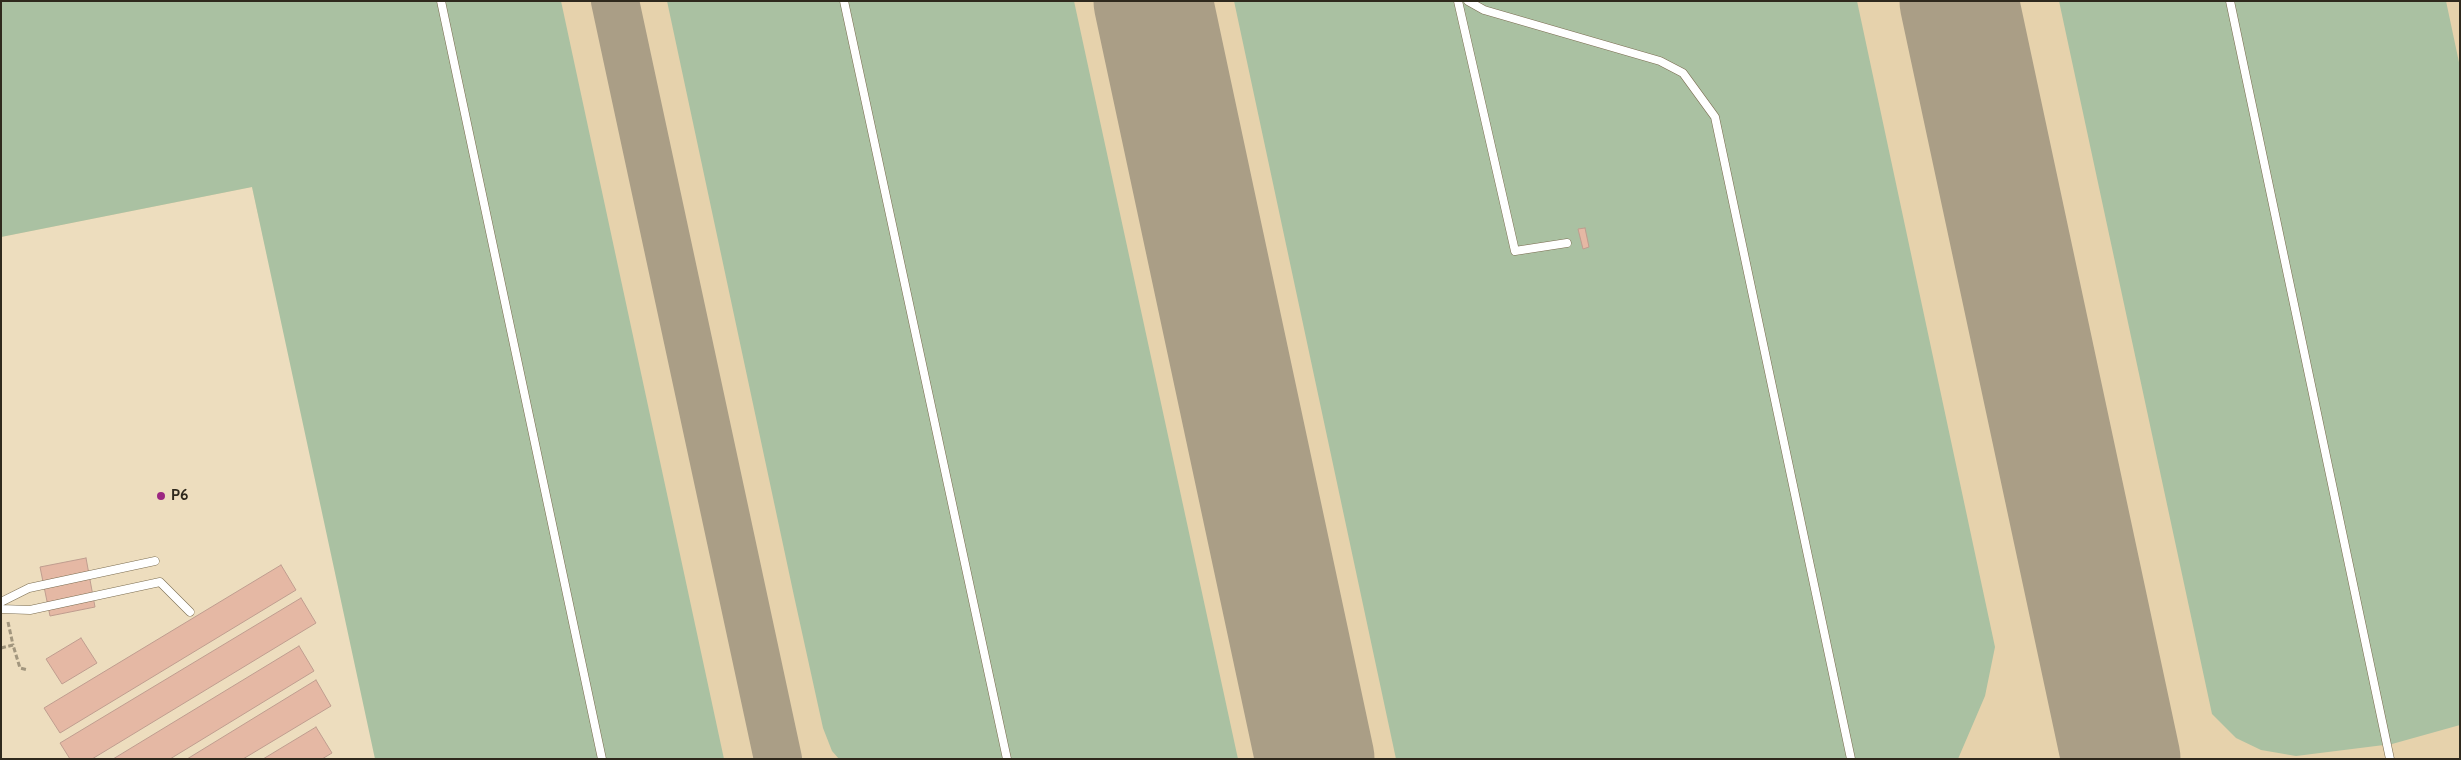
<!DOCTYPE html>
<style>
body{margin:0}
#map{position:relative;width:2461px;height:760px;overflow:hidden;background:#edddbe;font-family:Cabin,sans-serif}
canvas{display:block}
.frame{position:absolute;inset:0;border:2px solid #2f291d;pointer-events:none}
</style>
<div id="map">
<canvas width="2461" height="760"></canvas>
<div class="frame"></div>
</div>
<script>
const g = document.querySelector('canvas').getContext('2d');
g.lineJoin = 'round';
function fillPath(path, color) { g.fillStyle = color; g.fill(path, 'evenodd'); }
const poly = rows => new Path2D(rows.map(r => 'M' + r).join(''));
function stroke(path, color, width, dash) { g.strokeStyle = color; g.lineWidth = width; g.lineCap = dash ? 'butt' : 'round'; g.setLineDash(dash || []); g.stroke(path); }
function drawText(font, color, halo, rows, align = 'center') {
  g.font = font + ' Cabin,sans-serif'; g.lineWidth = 4; g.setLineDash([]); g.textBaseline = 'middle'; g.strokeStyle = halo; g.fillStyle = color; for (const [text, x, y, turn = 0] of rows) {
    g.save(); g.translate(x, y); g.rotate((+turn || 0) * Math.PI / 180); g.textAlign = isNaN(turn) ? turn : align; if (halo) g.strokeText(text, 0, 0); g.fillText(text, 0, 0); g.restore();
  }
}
const built = poly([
 [1,1,2460,1,2460,759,588,759,306,430,252,187,1,237]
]);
const green = poly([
 [1,1,561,1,724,759,375,759,252,187,1,237],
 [667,1,1074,1,1238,759,839,759,832,751,823,728,794,596],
 [1234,1,1857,1,1995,647,1985,696,1958,759,1396,759],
 [2059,1,2446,1,2460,67,2460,725,2392,744,2296,756,2261,750,2236,738,2212,714]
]);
const taxiway = poly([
 [615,1,778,759],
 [2110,710,2128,739,2144,759]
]);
const runway = poly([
 [1153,1,1315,759],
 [1959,1,2121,759]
]);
const building = poly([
 [1585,228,1589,247,1583,249,1578,229,1585,228],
 [86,558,95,607,50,616,40,567,86,558],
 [281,565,296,590,60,733,44,708,281,565],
 [301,598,316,623,92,759,70,759,60,743,301,598],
 [81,638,97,663,62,684,46,659,81,638],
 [299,646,314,671,170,759,113,759,299,646],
 [316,680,331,706,243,759,187,759,316,680],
 [316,727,332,753,322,759,263,759,316,727]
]);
const path = poly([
 [8,622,13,645],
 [1,648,13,645,20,668,28,670]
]);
const service = poly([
 [441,1,602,759],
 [844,1,1007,759],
 [1458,1,1515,251,1567,243],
 [1468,1,1484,10,1660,61,1683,73,1715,117,1851,759],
 [2230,1,2390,759],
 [1,602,29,588,155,561],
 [1,609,30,610,160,582,190,612]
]);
const markers = [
 [161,496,5,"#9c2782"]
];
const poiNames = [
 ["P6",171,496]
];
fillPath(built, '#e6d2ac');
fillPath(green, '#aac1a2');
stroke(taxiway, '#aa9e86', 48);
stroke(runway, '#aa9e86', 119);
fillPath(building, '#e5b8a4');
stroke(building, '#bf9d8f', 1);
stroke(service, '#7b6d51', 9);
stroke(path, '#a2967e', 3, [5, 2.5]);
stroke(service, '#fff', 8);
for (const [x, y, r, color] of markers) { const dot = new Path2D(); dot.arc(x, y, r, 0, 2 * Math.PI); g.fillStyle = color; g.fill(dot); stroke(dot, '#edddbe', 2); }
drawText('bold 15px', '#2f291d', '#edddbe', poiNames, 'left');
</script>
